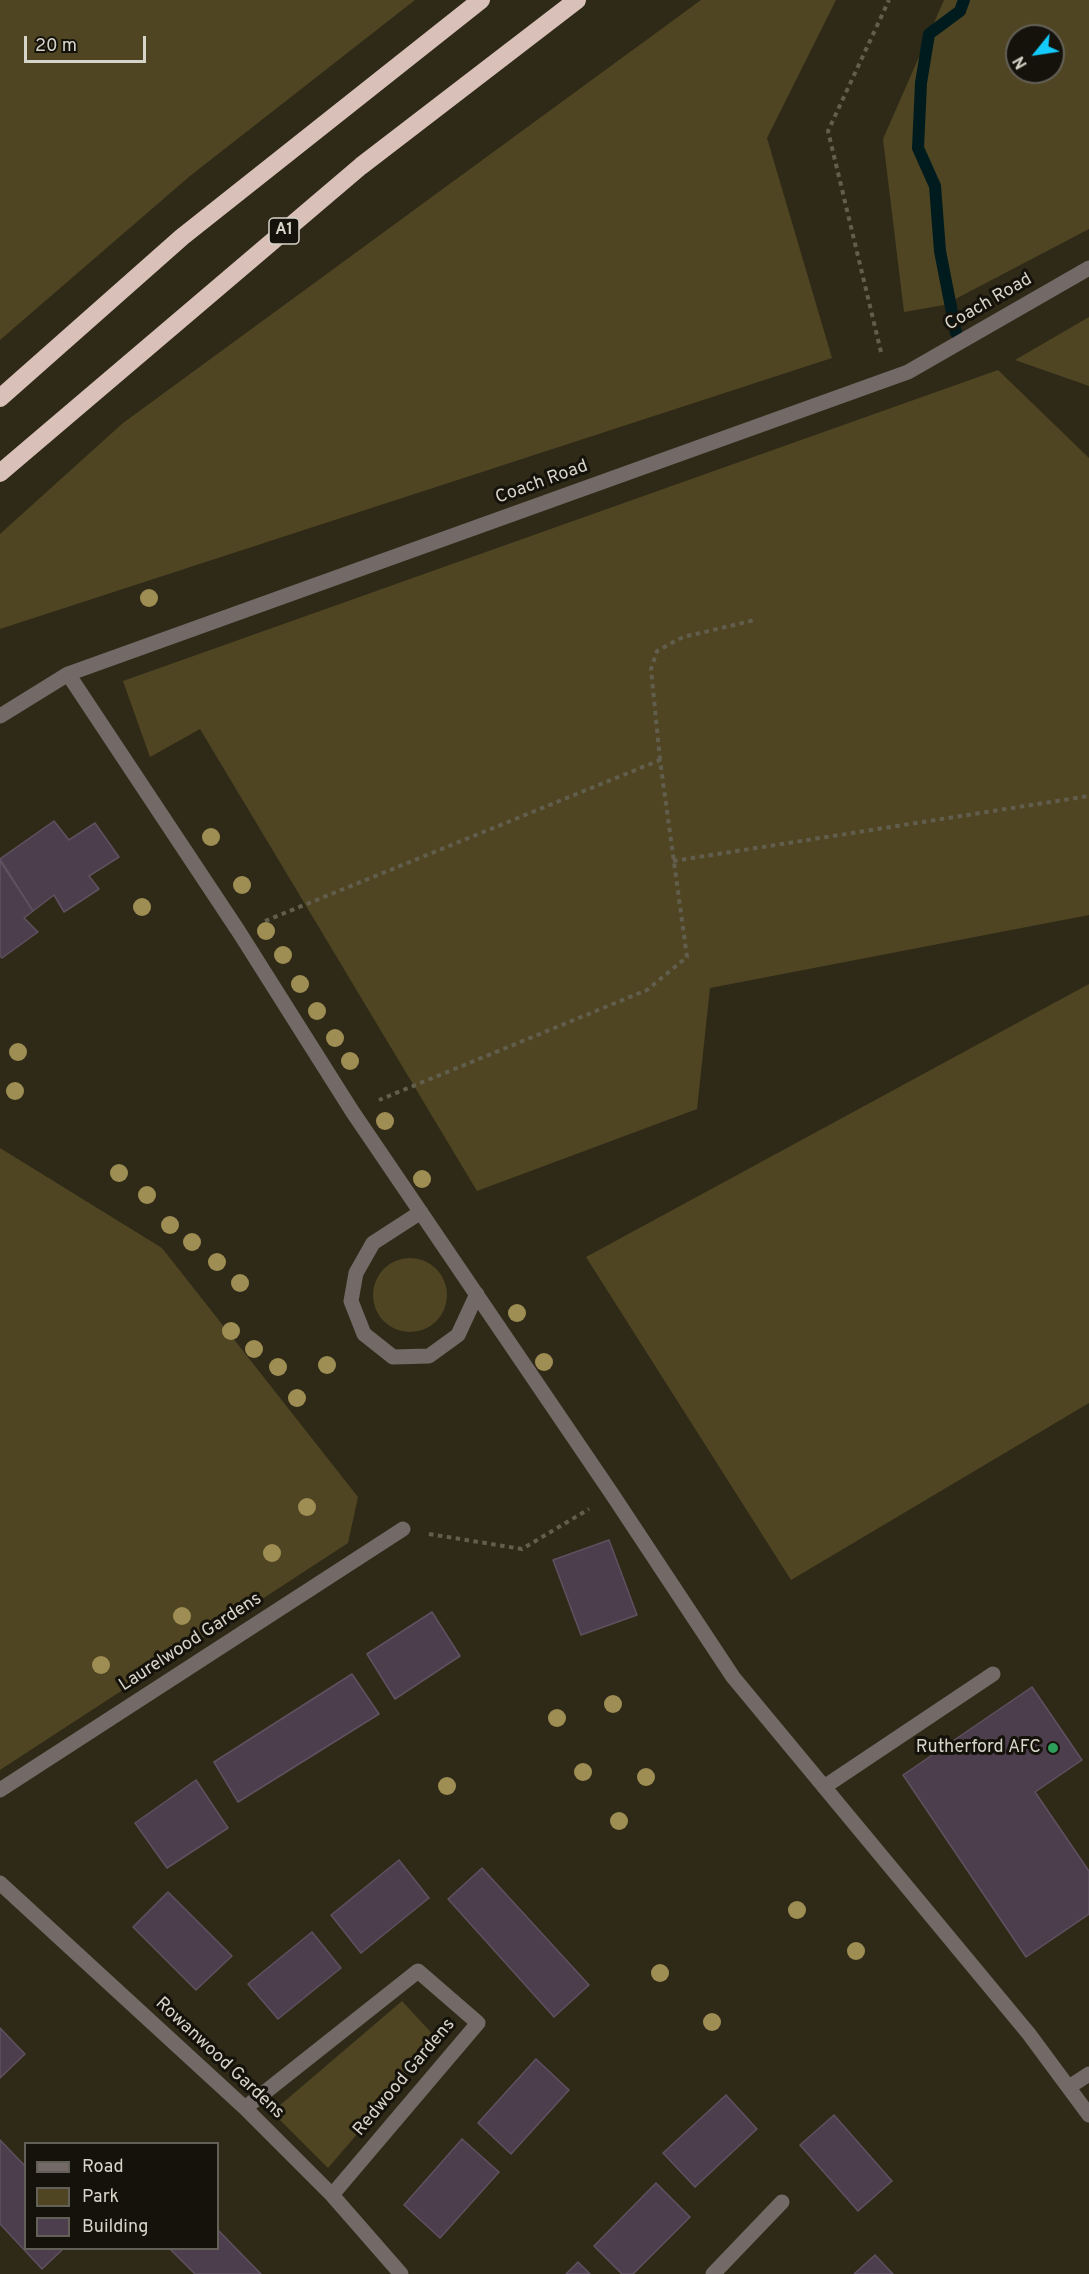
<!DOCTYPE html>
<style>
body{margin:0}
#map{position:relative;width:1089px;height:2274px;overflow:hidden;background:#2f2a18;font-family:Overpass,sans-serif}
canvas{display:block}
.legend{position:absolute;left:24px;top:2142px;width:195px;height:108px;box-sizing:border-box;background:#15120b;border:2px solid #636057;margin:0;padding:8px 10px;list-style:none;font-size:18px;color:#d7d4c9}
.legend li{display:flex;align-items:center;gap:12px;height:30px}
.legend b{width:30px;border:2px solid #636057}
.north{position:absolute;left:1005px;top:24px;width:60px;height:60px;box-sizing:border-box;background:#15120b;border:2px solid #636057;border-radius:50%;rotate:240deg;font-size:16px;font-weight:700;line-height:24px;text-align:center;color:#d7d4c9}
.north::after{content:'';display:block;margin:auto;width:21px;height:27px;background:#13cafb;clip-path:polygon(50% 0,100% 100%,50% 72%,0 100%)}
.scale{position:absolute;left:24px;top:36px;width:122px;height:27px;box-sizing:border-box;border:3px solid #d7d4c9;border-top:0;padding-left:8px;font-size:18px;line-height:21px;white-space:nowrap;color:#d7d4c9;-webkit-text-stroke:4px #15120b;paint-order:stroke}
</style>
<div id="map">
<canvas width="1089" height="2274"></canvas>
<ul class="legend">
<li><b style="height:8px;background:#736966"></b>Road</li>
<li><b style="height:16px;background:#4f4522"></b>Park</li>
<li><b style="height:16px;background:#4c3e4c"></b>Building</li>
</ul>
<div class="north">N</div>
<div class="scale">20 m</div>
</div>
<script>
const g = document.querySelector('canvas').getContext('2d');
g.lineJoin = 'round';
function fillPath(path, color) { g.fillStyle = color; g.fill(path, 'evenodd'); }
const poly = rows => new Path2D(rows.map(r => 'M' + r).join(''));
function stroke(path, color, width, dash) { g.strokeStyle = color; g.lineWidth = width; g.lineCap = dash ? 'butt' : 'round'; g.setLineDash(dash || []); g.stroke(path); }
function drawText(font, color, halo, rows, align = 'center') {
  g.font = font + ' Overpass,sans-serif'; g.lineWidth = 6; g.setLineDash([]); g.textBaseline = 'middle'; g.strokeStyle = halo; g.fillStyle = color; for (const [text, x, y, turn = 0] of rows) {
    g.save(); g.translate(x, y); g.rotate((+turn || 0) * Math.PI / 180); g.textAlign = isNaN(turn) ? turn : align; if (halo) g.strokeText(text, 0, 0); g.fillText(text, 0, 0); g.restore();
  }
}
const green = poly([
 [0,0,415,0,190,176,0,340],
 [701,0,836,0,767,138,832,358,0,629,0,534,123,423],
 [944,0,1089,0,1089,229,944,305,904,312,883,139],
 [1017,36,1053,36,1053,72,1017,72],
 [1089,317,1089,386,1015,360],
 [998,370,1089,458,1089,915,710,988,697,1109,477,1191,200,729,150,757,123,681],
 [1089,984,1089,1403,791,1580,586,1257],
 [0,1148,162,1248,358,1497,348,1543,0,1770],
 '373 1295a37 37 0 1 1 74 0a37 37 0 1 1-74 0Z',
 [402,2001,438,2040,328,2168,272,2112]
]);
const stream = poly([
 [956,333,940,251,935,186,918,148,921,83,929,34,960,11,964,0]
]);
const building = poly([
 [54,821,69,840,95,823,119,857,89,876,99,889,64,912,54,895,33,911,0,859,54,821],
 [0,861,33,911,24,918,38,932,2,958,0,956,0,861],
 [609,1540,637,1615,581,1635,553,1560,609,1540],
 [432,1612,460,1656,395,1699,367,1654,432,1612],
 [352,1674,379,1714,238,1802,214,1762,352,1674],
 [1032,1687,1082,1760,1035,1792,1089,1871,1089,1914,1026,1957,903,1775,1032,1687],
 [196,1780,228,1828,167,1868,135,1823,196,1780],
 [399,1860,429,1898,361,1953,331,1915,399,1860],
 [482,1868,589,1985,554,2017,448,1899,482,1868],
 [168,1892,232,1956,196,1990,133,1927,168,1892],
 [312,1932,341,1968,278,2019,248,1984,312,1932],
 [0,2028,25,2054,0,2078,0,2028],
 [536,2059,569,2090,511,2154,478,2123,536,2059],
 [726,2095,757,2129,695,2187,663,2153,726,2095],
 [834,2115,892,2181,858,2211,800,2145,834,2115],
 [462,2139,499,2172,440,2238,404,2205,462,2139],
 [0,2140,26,2167,26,2248,64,2248,42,2269,0,2224,0,2140],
 [656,2183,690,2217,633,2274,622,2274,594,2246,656,2183],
 [218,2230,261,2274,195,2274,169,2248,218,2248,218,2230],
 [875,2255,893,2274,854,2274,875,2255],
 [578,2262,590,2274,566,2274,578,2262]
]);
const path = poly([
 [881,352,828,131,889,0],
 [660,760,651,669,657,651,683,637,755,620],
 [673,861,1089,796],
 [265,921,660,760,687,957,647,990,379,1100],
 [429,1534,522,1549,589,1509]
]);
const minor = poly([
 [68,674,239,932,352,1111,612,1494,733,1677,1029,2034,1089,2115],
 [0,716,68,674,908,372,1089,268],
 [421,1212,373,1243,356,1273,351,1301,364,1334,393,1357,429,1356,458,1335,477,1294],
 [824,1787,993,1674],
 [0,1790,403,1529],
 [0,1883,245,2108,332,2195,401,2274],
 [1069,2087,1089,2074],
 [245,2108,418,1971,478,2023,332,2195],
 [713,2274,782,2202]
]);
const highway = poly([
 [0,398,182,237,481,0],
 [0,473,361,166,577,0]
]);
const trees = [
 [149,598],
 [211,837],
 [242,885],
 [142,907],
 [266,931],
 [283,955],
 [300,984],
 [317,1011],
 [335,1038],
 [18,1052],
 [350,1061],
 [15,1091],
 [385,1121],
 [119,1173],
 [422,1179],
 [147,1195],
 [170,1225],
 [192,1242],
 [217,1262],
 [240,1283],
 [517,1313],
 [231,1331],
 [254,1349],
 [544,1362],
 [327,1365],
 [278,1367],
 [297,1398],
 [307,1507],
 [272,1553],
 [182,1616],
 [101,1665],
 [613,1704],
 [557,1718],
 [583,1772],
 [646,1777],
 [447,1786],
 [619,1821],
 [797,1910],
 [856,1951],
 [660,1973],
 [712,2022]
];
const markers = [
 [1053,1748,6,"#2e9e5b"]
];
const shields = [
 [284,231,30]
];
const shieldNames = [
 ["A1",284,231]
];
const streetNames = [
 ["Coach Road",989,303,-30],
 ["Coach Road",542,483,-20],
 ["Laurelwood Gardens",191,1643,-33],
 ["Rowanwood Gardens",219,2059,43],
 ["Redwood Gardens",405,2078,-50]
];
const poiNames = [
 ["Rutherford AFC",1041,1748]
];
fillPath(green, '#4f4522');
stroke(stream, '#001b1e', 12);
fillPath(building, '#4c3e4c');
stroke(building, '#605160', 1.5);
stroke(path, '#625e4e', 4, [4.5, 4.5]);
stroke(minor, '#736966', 15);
stroke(highway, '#d9c0b9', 18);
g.fillStyle = '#9f8e53';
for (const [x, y] of trees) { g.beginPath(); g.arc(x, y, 9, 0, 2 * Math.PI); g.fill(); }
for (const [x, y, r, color] of markers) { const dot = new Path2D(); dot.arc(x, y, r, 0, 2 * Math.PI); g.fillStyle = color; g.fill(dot); stroke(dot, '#15120b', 2); }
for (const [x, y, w] of shields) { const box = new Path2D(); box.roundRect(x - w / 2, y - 13, w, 26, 4.5); g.fillStyle = '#15120b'; g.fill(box); stroke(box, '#d7d4c9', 1.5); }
drawText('bold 16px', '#d7d4c9', null, shieldNames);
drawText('18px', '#d7d4c9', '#15120b', streetNames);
drawText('18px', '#d7d4c9', '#15120b', poiNames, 'right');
</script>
